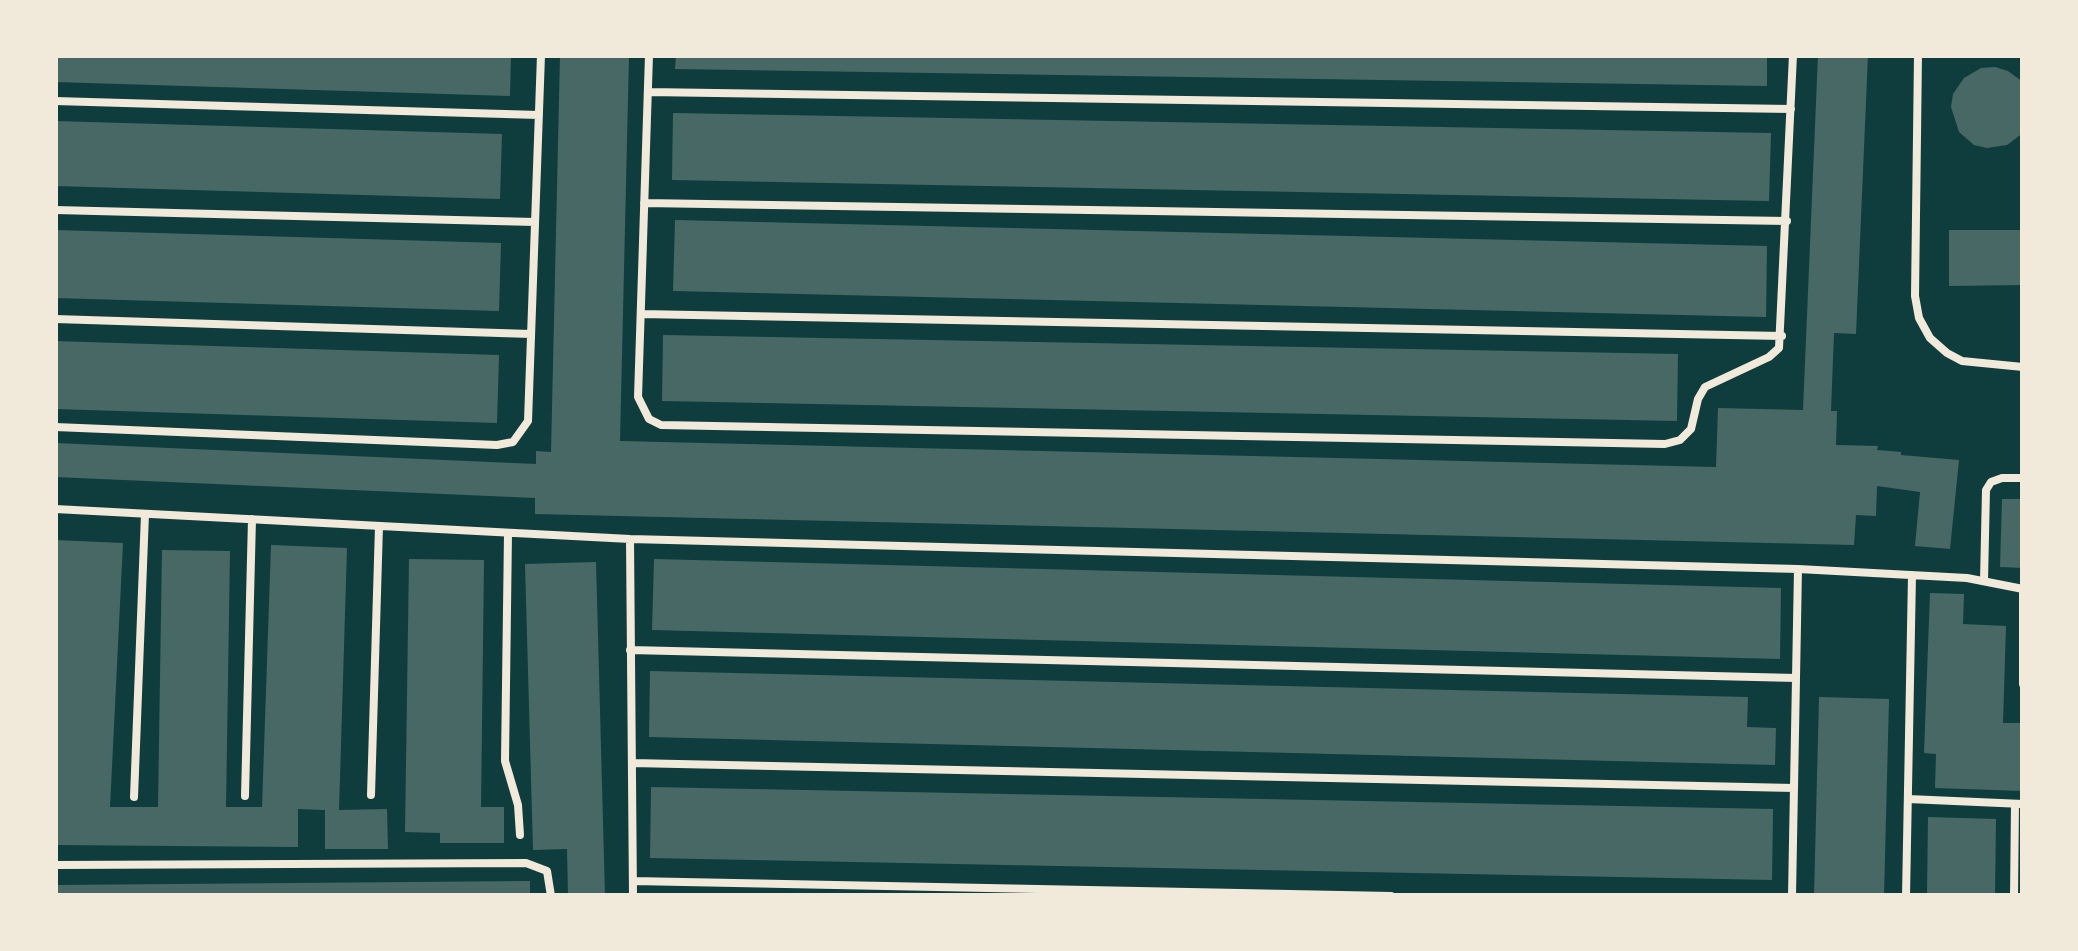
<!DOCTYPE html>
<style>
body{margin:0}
#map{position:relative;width:2078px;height:951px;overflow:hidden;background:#0f3d3e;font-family:Mulish,sans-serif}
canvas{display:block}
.frame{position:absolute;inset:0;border:58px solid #f1e9da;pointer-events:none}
</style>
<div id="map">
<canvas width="2078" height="951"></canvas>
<div class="frame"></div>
</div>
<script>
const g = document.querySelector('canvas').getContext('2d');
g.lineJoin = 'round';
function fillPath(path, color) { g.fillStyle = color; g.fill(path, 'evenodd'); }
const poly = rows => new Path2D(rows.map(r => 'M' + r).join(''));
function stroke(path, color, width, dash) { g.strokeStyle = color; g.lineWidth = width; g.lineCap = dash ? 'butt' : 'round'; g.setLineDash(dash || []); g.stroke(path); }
const building = poly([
 [55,55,511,55,510,96,55,82],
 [560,55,629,55,620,441,1716,467,1718,408,1803,410,1818,55,1868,55,1856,334,1834,333,1831,411,1837,411,1836,445,1878,446,1877,450,1901,452,1901,455,1959,460,1950,549,1915,546,1920,492,1877,486,1876,516,1856,515,1854,545,535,514,535,498,55,477,55,443,536,464,536,451,551,452],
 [676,55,1767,55,1767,86,675,69],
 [1995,67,2008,71,2023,82,2023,133,2007,145,1987,148,1974,145,1959,132,1951,107,1953,94,1964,78,1981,68],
 [673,113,1771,133,1769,201,672,180],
 [55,121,502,134,500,199,55,186],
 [675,220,1767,246,1766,317,673,291],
 [55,230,501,243,499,311,55,298],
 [1949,230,2023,230,2023,285,1949,286],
 [663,335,1678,354,1677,421,662,401],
 [55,341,499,355,497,423,55,409],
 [2002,499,2023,499,2023,568,2000,567],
 [55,540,123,543,110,807,158,807,162,550,230,551,226,807,262,807,271,545,347,548,339,810,387,809,388,849,325,849,325,810,298,809,298,847,55,845],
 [409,559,484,560,481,807,504,807,504,843,440,843,440,833,405,832],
 [654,559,1781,588,1780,659,652,630],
 [596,562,605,896,568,896,567,849,533,850,525,564],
 [1930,593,1964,594,1963,624,2006,626,2003,723,2023,723,2023,791,1935,788,1936,754,1924,753],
 [650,671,1748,697,1747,727,1776,728,1775,765,649,737],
 [1819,697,1889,699,1884,896,1814,896],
 [651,787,1773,809,1772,880,650,858],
 [1928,817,1996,819,1995,896,1927,896],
 [530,881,530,896,55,896,55,885]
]);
const service = poly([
 [649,55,638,397,649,419,661,425,1665,444,1680,440,1691,429,1698,399,1705,387,1769,357,1779,348,1793,55],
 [1918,55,1915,296,1919,318,1930,338,1947,353,1962,361,2023,367],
 [648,92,1791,109],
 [55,101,539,115],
 [644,203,1787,221],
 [55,210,535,222],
 [641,314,1782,336],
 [55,319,531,334],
 [55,427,497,445,513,442,528,421,541,55],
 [55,509,630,539,1798,569,1967,578,2023,589,2023,684],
 [508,533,505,761,518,805,520,835],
 [630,539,633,896],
 [1984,581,1986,490,1991,482,2002,478,2023,478],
 [630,650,1796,678],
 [632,763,1794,788],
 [371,795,379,526],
 [245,796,252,519],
 [134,797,145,514],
 [1908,799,2023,804],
 [55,865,526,863,547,871,551,896],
 [633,881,1391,896],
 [1792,896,1798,569],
 [1906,896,1912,575],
 [2014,896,2015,804]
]);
fillPath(building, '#486865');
stroke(service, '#f1e9da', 8);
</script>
